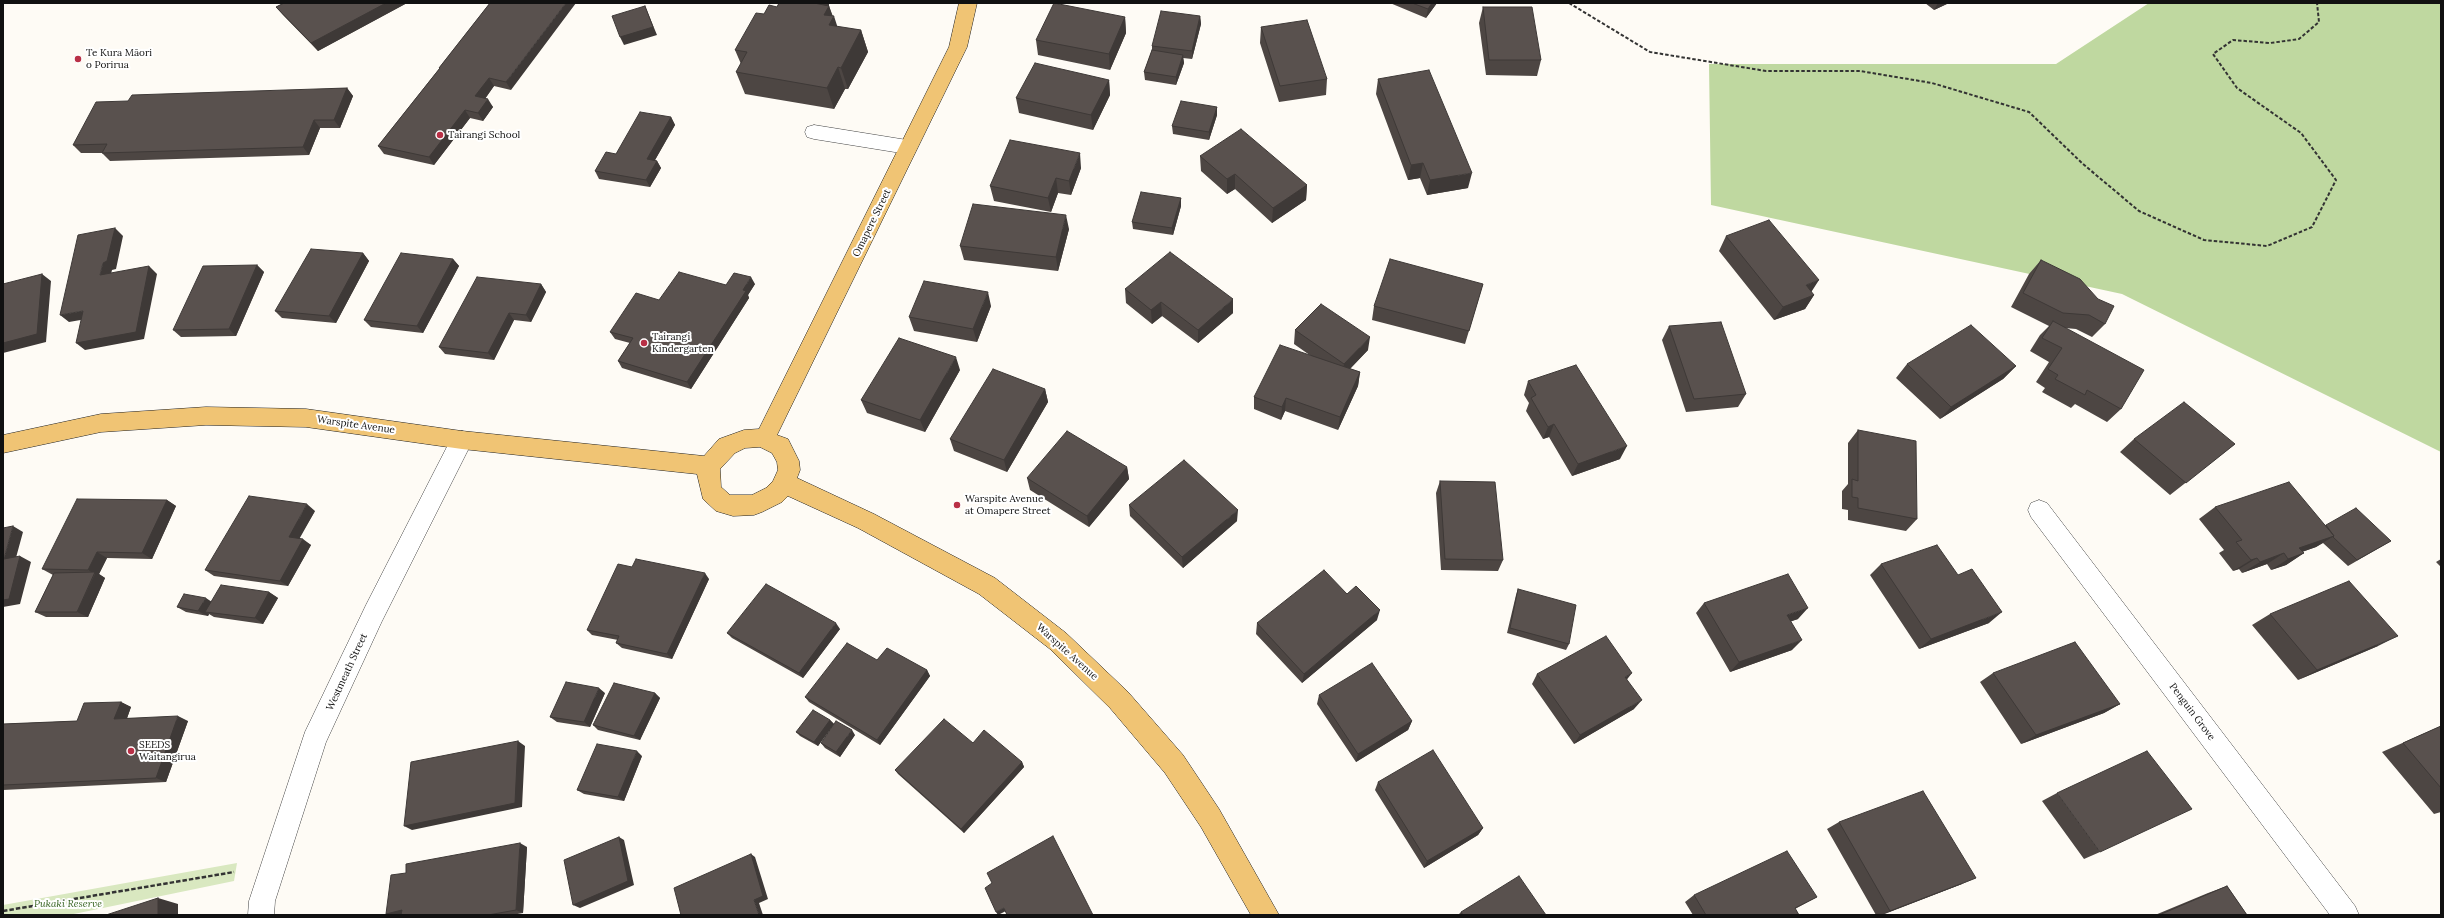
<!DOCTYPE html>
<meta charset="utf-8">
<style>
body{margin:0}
#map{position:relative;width:2444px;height:918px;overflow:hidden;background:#fefbf5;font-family:Lora,serif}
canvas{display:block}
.frame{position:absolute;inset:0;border:4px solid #111;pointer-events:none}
</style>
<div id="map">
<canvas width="2444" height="918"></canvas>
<div class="frame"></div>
</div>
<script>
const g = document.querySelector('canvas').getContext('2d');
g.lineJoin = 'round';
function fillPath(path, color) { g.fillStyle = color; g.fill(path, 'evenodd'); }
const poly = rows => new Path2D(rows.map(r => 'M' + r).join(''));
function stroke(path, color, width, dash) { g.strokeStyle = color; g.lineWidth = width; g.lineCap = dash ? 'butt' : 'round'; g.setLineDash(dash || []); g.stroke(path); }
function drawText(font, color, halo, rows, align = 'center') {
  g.font = font + ' Lora,serif'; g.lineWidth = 4; g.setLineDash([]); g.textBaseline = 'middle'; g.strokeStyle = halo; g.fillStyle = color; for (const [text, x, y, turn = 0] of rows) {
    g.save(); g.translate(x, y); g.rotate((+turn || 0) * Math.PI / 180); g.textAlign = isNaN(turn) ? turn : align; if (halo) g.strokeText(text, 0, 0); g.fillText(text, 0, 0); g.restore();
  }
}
const green = poly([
 [237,863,234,881,69,915,3,915,3,905]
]);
const forest = poly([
 [2149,3,2441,3,2441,452,2122,294,1711,205,1709,64,2056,64]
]);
const pathFar1 = poly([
 [1569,3,1650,52,1766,71,1860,71,1932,83,2029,112,2083,164,2139,211,2204,240,2267,246,2312,227,2336,180,2301,133,2237,88,2213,54,2233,40,2270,43,2299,39,2319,22,2317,3]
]);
const path = poly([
 [3,911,234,872]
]);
const minor = poly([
 [814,125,907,140,914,142,917,147,914,152,907,154,814,139,807,137,805,132,807,127,814,125],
 [462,431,470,433,473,440,382,621,326,742,275,901,274,915,248,915,249,901,305,732,366,605,454,433,462,431],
 [2039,500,2047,503,2355,906,2359,915,2330,915,2031,517,2028,510,2031,503,2039,500]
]);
const major = poly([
 [959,3,977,3,967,47,777,435,788,439,799,461,800,470,797,478,874,514,995,578,1066,633,1128,692,1183,755,1219,809,1279,915,1251,915,1201,827,1165,773,1110,708,1050,649,979,594,858,528,788,496,782,502,762,512,754,515,733,516,716,511,703,499,697,474,462,449,306,427,206,425,101,432,3,453,3,435,101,414,206,407,306,409,462,431,704,456,719,439,744,430,759,429,949,47,959,3],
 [760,447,772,453,777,462,778,470,773,481,766,488,752,495,730,495,721,487,720,469,735,453,745,448,760,447]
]);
const wall = poly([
 [284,3,407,3,318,51,283,15,276,7],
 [490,3,511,90,494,86,485,99,493,107,483,121,470,118,434,165,384,154,378,146,439,69,439,68],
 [779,3,829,3,829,6,837,27,861,30,868,52,848,89,845,89,834,109,745,94,736,72,741,64,735,50,764,14,777,7],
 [1390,3,1437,3,1426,18],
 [1925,3,1949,3,1934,10],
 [1483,7,1541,60,1537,76,1486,75,1479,23],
 [1200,16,1201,24,1192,59,1183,58,1184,63,1176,85,1145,80,1144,72,1152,50,1152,46],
 [1125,17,1126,33,1110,70,1038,55,1036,40],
 [1261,27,1327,79,1326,95,1279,102,1260,43],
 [1378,79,1468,188,1427,195,1420,178,1408,180,1376,94],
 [1109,80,1110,95,1093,130,1019,113,1016,98],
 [347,88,353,96,340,128,320,128,309,155,110,161,102,153,81,153,73,145,128,101],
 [1217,107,1217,115,1209,140,1173,134,1172,126],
 [671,117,675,125,655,160,657,161,661,168,650,187,599,179,595,171,616,154],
 [1200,156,1307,185,1306,200,1272,223,1235,189,1227,194,1201,171],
 [1081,168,1071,195,1058,193,1051,212,994,201,990,186],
 [1181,198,1181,206,1173,235,1133,229,1132,222],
 [1069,229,1058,271,964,260,960,246],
 [1726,236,1814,295,1805,309,1774,320,1719,251],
 [363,253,369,261,336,323,282,318,275,311],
 [453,259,459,266,423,333,371,327,364,320],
 [2041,260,2105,324,2092,337,2076,329,2065,328,2121,409,2107,422,2075,404,2071,408,2042,392,2045,388,2036,382,2049,362,2030,351,2040,335,2049,326,2011,307,2029,274],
 [257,265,264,272,236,336,181,337,173,330],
 [541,284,546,292,531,322,514,320,494,360,445,354,439,347],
 [755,284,748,295,749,298,691,389,622,368,618,361,630,343,615,339,610,332,659,300,726,285],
 [1483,284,1465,344,1372,320,1374,306],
 [1125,289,1233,313,1198,343,1162,316,1152,324,1126,303],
 [991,306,977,342,914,331,909,317],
 [1669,326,1746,394,1738,407,1686,412,1662,340],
 [1295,330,1368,350,1350,369,1360,372,1358,386,1338,430,1285,411,1281,420,1254,409,1254,397,1311,356,1294,344],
 [1907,364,2016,366,2003,379,1940,419,1896,378],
 [960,370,925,432,867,413,861,400],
 [1528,381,1620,459,1572,476,1549,437,1543,439,1526,411,1529,403,1524,395],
 [1045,389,1048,402,1007,472,954,451,950,439],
 [1858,430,1917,519,1906,531,1848,520,1848,510,1842,509,1842,491,1848,484,1848,443],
 [2134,439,2235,444,2170,495,2120,452],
 [1127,467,1129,479,1089,527,1030,490,1027,478],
 [1440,481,1503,560,1498,571,1441,570,1436,493],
 [167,500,176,506,152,559,107,558,99,574,105,578,88,617,46,617,35,612,53,575,42,569],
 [1129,505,1237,521,1183,568,1130,516],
 [2215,507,2326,525,2391,541,2348,566,2323,543,2316,547,2302,552,2304,553,2286,565,2271,570,2267,564,2242,573,2239,569,2233,571,2219,553,2224,550,2199,519],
 [315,511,299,538,311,545,288,586,214,576,205,570],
 [2441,559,2441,567,2436,562],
 [1881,564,1989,623,1919,649,1870,575],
 [632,567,709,579,672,659,622,648,616,643,618,640,592,635,587,630],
 [1518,589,1569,644,1566,650,1507,633,1516,595],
 [269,592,278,598,263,624,214,617,209,614,208,616,186,612,177,607],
 [1347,594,1377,620,1302,683,1256,634,1257,623],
 [1704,603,1798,619,1791,621,1792,650,1730,672,1696,613],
 [2270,614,2378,646,2298,680,2252,625],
 [840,629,803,678,732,638,727,633],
 [877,660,927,670,930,676,880,745,809,702,805,697],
 [1993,673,2120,704,2104,713,2021,744,1980,682],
 [1537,674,1634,709,1574,744,1532,684],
 [605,693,590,727,557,722,550,717],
 [655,693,660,698,640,740,598,730,593,725],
 [1319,695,1412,721,1408,730,1356,762,1317,704],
 [121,702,131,707,127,718,188,721,166,782,3,790,3,724,77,721],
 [830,720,834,724,818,746,800,736,796,732],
 [2441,726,2441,812,2434,814,2382,752],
 [855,735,840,757,825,748,821,743],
 [973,743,1022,762,1024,767,964,833,898,774,895,770],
 [642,756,624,801,584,794,577,790],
 [1378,782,1483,828,1478,835,1424,868,1375,790],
 [2057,793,2100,852,2084,859,2042,801],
 [1839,822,1962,884,1882,915,1876,915,1827,829],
 [527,847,523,913,512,915,389,915,386,914,406,873],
 [2227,886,2247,915,2155,915,2208,893],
 [1694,895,1817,897,1795,909,1799,915,1693,915,1685,902],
 [1461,912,1546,915,1458,915]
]);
const shadedWall = poly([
 [386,3,407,3,318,51,311,43],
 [566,3,576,3,511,90,506,82],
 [820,3,829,3,829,6,822,10],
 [1432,3,1437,3,1426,18,1428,9],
 [1938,3,1949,3,1934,10],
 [645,6,657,35,624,45,620,37],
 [829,6,833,18,834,16,841,38,836,47,824,15],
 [1200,16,1201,24,1192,59,1192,51],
 [1125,17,1126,33,1110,70,1109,54],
 [861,30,868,52,848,89,841,68],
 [1183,55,1184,63,1176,85,1176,77],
 [838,67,845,89,834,109,827,88],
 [489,78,494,86,481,104,475,96],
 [1109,80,1110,95,1093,130,1091,115],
 [347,88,353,96,340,128,334,120],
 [488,99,493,107,483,121,478,113],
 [1217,107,1217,115,1209,140,1209,132],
 [465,110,470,118,434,165,429,157],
 [671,117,675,125,651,167,647,159],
 [314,120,320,128,309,155,303,147],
 [1080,153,1081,168,1071,195,1069,181],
 [657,161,661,168,650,187,646,180],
 [1423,163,1420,178,1408,180,1411,165],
 [1472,173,1468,188,1427,195,1430,180],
 [1235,174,1235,189,1227,194,1227,179],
 [1056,178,1058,193,1051,212,1048,198],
 [1307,185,1306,200,1272,223,1273,208],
 [1181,198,1181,206,1173,235,1172,228],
 [1066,215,1069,229,1058,271,1056,257],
 [115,228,123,236,116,269,112,270,109,282,100,275,103,263],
 [363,253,369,261,336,323,329,316],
 [453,259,459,266,423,333,417,326],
 [257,265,264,272,236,336,229,329],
 [149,266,157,274,144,339,85,350,76,343],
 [42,274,51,281,46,342,3,353,3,343],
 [751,277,755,284,748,295,749,298,691,389,687,382],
 [1819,280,1810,294,1806,285],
 [541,284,546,292,531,322,526,315],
 [988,292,991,306,977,342,973,329],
 [1814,295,1805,309,1774,320,1783,307],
 [1233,299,1233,313,1198,343,1198,330],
 [1161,302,1162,316,1152,324,1151,310],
 [83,311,92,318,69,322,60,315],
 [509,313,514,320,494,360,488,353],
 [1370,337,1368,350,1342,377,1344,364],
 [956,357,960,370,925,432,920,420],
 [2016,366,2003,379,1940,419,1951,407],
 [1360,372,1358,386,1338,430,1340,417],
 [1045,389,1048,402,1007,472,1004,460],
 [1286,398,1285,411,1281,420,1282,407],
 [1554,424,1549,437,1543,439,1548,427],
 [1627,446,1620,459,1572,476,1578,464],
 [1127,467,1129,479,1089,527,1087,516],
 [167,500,176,506,152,559,142,553],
 [307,504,315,511,297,543,289,537],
 [1238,510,1237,521,1183,568,1182,557],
 [13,526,23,532,14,565,4,559],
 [2334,536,2316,547,2287,557,2299,548],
 [303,539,311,545,288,586,280,581],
 [97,552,107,558,99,574,105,578,88,617,77,612,95,574,88,570],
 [2284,553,2267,564,2242,573,2260,562],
 [2304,553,2286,565,2271,570,2288,559],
 [20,556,31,562,20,604,3,607,3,600],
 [2257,558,2239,569,2233,571,2251,560],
 [705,573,709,579,672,659,667,654],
 [269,592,278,598,263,624,255,618],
 [206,598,215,604,205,612,209,614,208,616,198,611],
 [1808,608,1798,619,1778,626,1787,615],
 [1380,610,1377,620,1302,683,1304,674],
 [2002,612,1989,623,1919,649,1931,639],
 [836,623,840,629,803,678,799,673],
 [2398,636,2378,646,2298,680,2317,670],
 [1802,640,1792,650,1730,672,1739,662],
 [927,670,930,676,880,745,877,740],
 [1632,673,1625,682,1625,677],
 [599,688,605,693,590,727,584,722],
 [655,693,660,698,640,740,634,736],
 [1642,700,1634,709,1574,744,1580,735],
 [121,702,131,707,125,724,114,719],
 [2120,704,2104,713,2021,744,2036,735],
 [178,716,188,721,166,782,156,778],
 [830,720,834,724,818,746,814,742],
 [1412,721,1408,730,1356,762,1358,754],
 [852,730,855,735,840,757,836,752],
 [518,741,525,746,522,807,412,830,404,826],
 [637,751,642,756,624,801,618,797],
 [1022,762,1024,767,964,833,961,829],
 [1483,828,1478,835,1424,868,1427,861],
 [619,837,624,840,634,885,580,908,573,905],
 [520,843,527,847,523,913,516,910],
 [751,854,755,857,768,899,759,903,763,915,759,915,754,900],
 [1976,878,1962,884,1881,915,1890,911],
 [158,898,178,904,178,915,158,915],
 [1004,908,1006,911,998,915,996,912],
 [402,910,403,915,389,915,386,914]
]);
const building = poly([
 [284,3,386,3,311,43,276,7,284,3],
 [490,3,566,3,506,82,489,78,475,96,488,99,478,113,465,110,429,157,378,146,440,68,439,68,490,3],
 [779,3,814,3,829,6,824,15,834,16,829,25,861,30,841,68,838,67,827,88,736,72,747,52,735,50,756,13,764,14,769,5,777,7,779,3],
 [1054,3,1125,17,1109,54,1036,40,1054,3],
 [1412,3,1432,3,1428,9,1412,3],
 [645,6,653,27,620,37,612,16,645,6],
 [1483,7,1532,7,1541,60,1489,60,1483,7],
 [1161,11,1200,16,1192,51,1152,46,1161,11],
 [1307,20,1327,79,1280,86,1261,27,1307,20],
 [1152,50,1183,55,1176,77,1144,72,1152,50],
 [1035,63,1109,80,1091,115,1016,98,1035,63],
 [1429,70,1472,173,1430,180,1423,163,1411,165,1378,79,1429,70],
 [347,88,334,120,314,120,303,147,102,153,107,144,73,145,96,102,128,101,132,95,347,88],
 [1181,101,1217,107,1209,132,1172,126,1181,101],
 [640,112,671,117,647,159,657,161,646,180,595,171,606,152,616,154,640,112],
 [1241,129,1307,185,1273,208,1235,174,1227,179,1200,156,1241,129],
 [1010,140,1080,153,1069,181,1056,178,1048,198,990,186,1010,140],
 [1141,192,1181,198,1172,228,1132,222,1141,192],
 [973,204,1066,215,1056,257,960,246,973,204],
 [1769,220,1819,280,1806,285,1814,295,1783,307,1726,236,1769,220],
 [115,228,107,261,103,263,100,275,149,266,136,332,76,343,83,311,60,315,78,235,115,228],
 [311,249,363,253,329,316,275,311,311,249],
 [1170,252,1233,299,1198,330,1161,302,1151,310,1125,289,1170,252],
 [401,253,453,259,417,326,364,320,401,253],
 [1390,259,1483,284,1469,331,1374,306,1390,259],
 [2041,260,2080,279,2098,299,2114,306,2105,324,2089,315,2063,313,2023,293,2041,260],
 [257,265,229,329,173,330,203,266,257,265],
 [679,272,726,285,734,273,751,277,743,290,746,291,687,382,618,361,633,338,610,332,636,293,659,300,679,272],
 [42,274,37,334,3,343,3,284,42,274],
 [477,277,541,284,526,315,509,313,488,353,439,347,477,277],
 [924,281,988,292,973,329,909,317,924,281],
 [1321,304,1370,337,1344,364,1295,330,1321,304],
 [2053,321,2144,370,2121,409,2087,390,2085,395,2055,379,2058,375,2048,369,2062,348,2042,338,2053,321],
 [1721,322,1746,394,1694,399,1669,326,1721,322],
 [1971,325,2016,366,1951,407,1907,364,1971,325],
 [899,338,956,357,920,420,861,400,899,338],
 [1280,345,1360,372,1340,417,1286,398,1282,407,1254,397,1280,345],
 [1576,365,1627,446,1578,464,1554,424,1548,427,1531,398,1536,395,1528,381,1576,365],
 [993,369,1045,389,1004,460,950,439,993,369],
 [2184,402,2235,444,2186,483,2134,439,2184,402],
 [1858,430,1916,441,1917,519,1858,508,1858,498,1852,497,1852,479,1858,481,1858,430],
 [1067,431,1127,467,1087,516,1027,478,1067,431],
 [1184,460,1238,510,1182,557,1129,505,1184,460],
 [1440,481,1495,482,1503,560,1445,559,1440,481],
 [2289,482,2334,536,2299,548,2304,553,2288,559,2284,553,2260,562,2257,558,2251,560,2236,542,2242,540,2215,507,2289,482],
 [249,496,307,504,289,537,303,539,280,581,205,570,249,496],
 [77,499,167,500,142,553,97,552,88,570,42,569,77,499],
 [2356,508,2391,541,2357,560,2333,537,2334,536,2326,525,2356,508],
 [13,526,4,559,20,556,9,599,3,600,3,528,13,526],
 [1937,545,1958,575,1972,569,2002,612,1931,639,1881,564,1937,545],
 [636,559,705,573,667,654,616,643,619,636,587,630,618,564,632,567,636,559],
 [1324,570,1347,594,1356,586,1380,610,1304,674,1257,623,1324,570],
 [95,572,77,612,35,612,54,573,95,572],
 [1788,574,1808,608,1787,615,1802,640,1739,662,1704,603,1788,574],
 [2349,581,2398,636,2317,670,2270,614,2349,581],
 [766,584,836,623,799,673,727,633,766,584],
 [221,585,269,592,255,618,205,612,221,585],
 [1518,589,1576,605,1569,644,1510,628,1518,589],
 [184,594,206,598,198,611,177,607,184,594],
 [1606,636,1632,673,1625,677,1642,700,1580,735,1537,674,1606,636],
 [2075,642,2120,704,2036,735,1993,673,2075,642],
 [847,643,877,660,887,648,927,670,877,740,805,697,847,643],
 [1372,663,1412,721,1358,754,1319,695,1372,663],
 [566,682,599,688,584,722,550,717,566,682],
 [614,683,655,693,634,736,593,725,614,683],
 [121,702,114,719,178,716,156,778,3,785,3,724,77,721,84,703,121,702],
 [813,710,830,720,814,742,796,732,813,710],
 [944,719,973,743,984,730,1022,762,961,829,895,770,944,719],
 [836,721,852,730,836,752,821,743,836,721],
 [2441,726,2441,788,2403,743,2441,726],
 [518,741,515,803,404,826,411,762,518,741],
 [597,744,637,751,618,797,577,790,597,744],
 [1433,750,1483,828,1427,861,1378,782,1433,750],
 [2147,751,2192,809,2100,852,2057,793,2147,751],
 [1923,791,1976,878,1890,911,1839,822,1923,791],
 [1053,836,1093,915,1007,915,1004,908,996,912,985,888,992,883,987,873,1053,836],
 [619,837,628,881,573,905,564,860,619,837],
 [520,843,516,910,488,915,401,915,402,910,386,914,391,875,406,873,406,864,520,843],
 [1787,851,1817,897,1795,908,1799,915,1706,915,1694,895,1787,851],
 [751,854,763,896,754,900,759,915,681,915,674,888,751,854],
 [1519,876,1546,915,1463,915,1461,912,1519,876],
 [2227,886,2247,915,2159,915,2227,886],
 [158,898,158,915,106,915,158,898]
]);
const markers = [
 [78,59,4,"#b93046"],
 [440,135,4,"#b93046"],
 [644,343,4,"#b93046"],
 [957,505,4,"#b93046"],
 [131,751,4,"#b93046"]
];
const poiNames = [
 ["Te Kura Māori",86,53],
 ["o Porirua",86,65],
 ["Tairangi School",448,135],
 ["Tairangi",652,337],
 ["Kindergarten",652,349],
 ["Warspite Avenue",965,499],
 ["at Omapere Street",965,511],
 ["SEEDS",139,745],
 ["Waitangirua",139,757]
];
const streetNames = [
 ["Omapere Street",872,223,-64],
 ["Warspite Avenue",356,425,8],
 ["Warspite Avenue",1067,652,42],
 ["Westmeath Street",347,672,-65],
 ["Penguin Grove",2192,712,53]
];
const parkNames = [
 ["Pukaki Reserve",68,904]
];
fillPath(green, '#d9e8c0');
fillPath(forest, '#bfd8a0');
stroke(minor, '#444', 1);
stroke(major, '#222', 1);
stroke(pathFar1, '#333', 2, [3.5, 2]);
stroke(path, '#333', 2.5, [4.5, 2]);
fillPath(minor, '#fff');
fillPath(major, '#f0c474');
fillPath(wall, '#4d4643');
fillPath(shadedWall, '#3e3937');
fillPath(building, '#59514e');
stroke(building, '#3e3937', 1);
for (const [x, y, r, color] of markers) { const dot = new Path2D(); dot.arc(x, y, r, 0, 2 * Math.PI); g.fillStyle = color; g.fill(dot); stroke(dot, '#fff', 1.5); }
drawText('10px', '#111', '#fff', poiNames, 'left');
drawText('10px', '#111', '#fff', streetNames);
drawText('italic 10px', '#396524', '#fff', parkNames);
</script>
